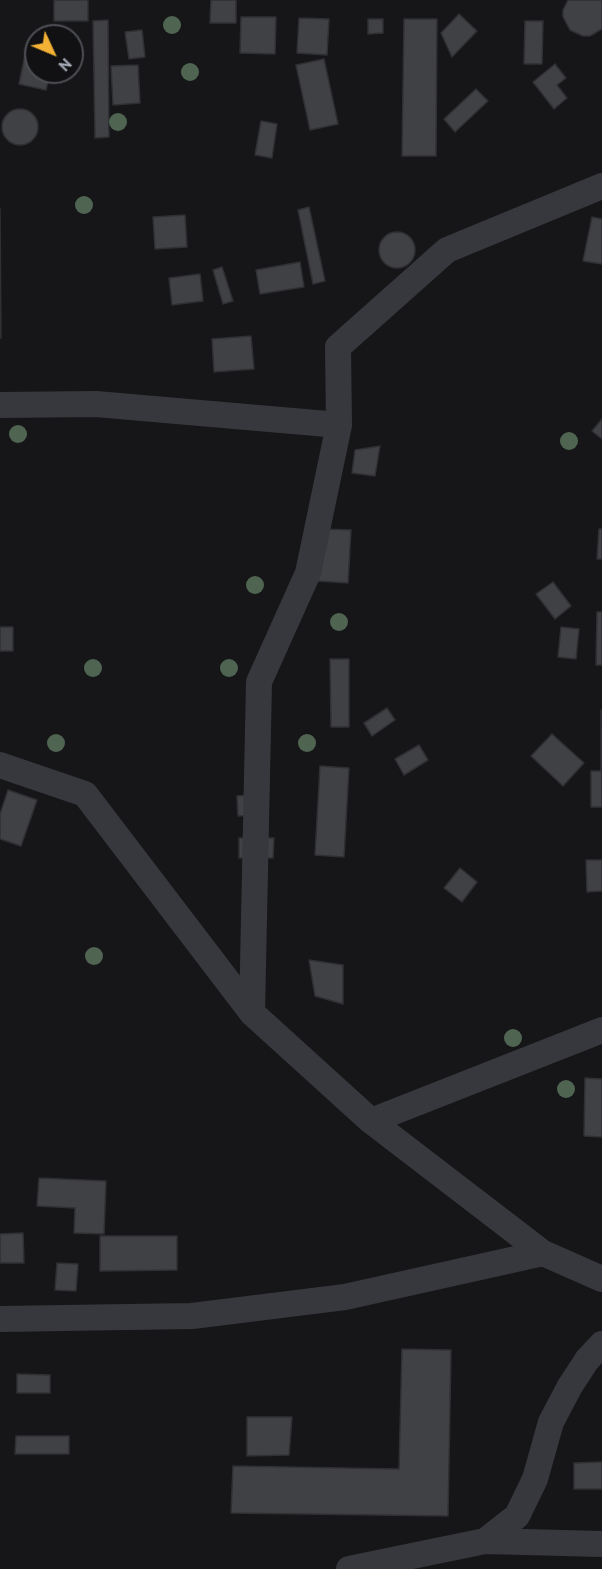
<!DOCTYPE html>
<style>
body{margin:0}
#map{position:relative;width:602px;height:1569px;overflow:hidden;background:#161618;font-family:"PT Sans",sans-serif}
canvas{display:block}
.north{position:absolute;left:24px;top:24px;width:60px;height:60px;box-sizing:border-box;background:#111113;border:2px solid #4d4f55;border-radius:50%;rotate:134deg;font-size:16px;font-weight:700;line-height:24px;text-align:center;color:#a8adb8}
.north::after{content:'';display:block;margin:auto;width:21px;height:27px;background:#f2b134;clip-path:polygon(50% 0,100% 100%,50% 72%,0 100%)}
</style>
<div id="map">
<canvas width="602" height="1569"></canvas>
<div class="north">N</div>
</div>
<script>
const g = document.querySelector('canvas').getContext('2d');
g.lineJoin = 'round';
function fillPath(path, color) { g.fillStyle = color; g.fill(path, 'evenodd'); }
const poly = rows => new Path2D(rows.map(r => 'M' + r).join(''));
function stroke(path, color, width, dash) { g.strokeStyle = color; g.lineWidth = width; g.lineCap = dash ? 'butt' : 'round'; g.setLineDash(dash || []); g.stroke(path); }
const building = poly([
 [54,0,88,0,88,21,54,21,54,0],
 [211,0,236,0,236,23,210,23,211,0],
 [568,0,602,0,602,29,590,36,583,36,570,30,563,17,563,10,568,0],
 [459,14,477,31,452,57,441,33,459,14],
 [241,17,276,17,275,54,240,53,241,17],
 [299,18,329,19,327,55,297,53,299,18],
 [368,19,383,19,383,33,368,34,368,19],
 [404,19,437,19,436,156,402,156,404,19],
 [108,20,109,137,95,138,93,21,108,20],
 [525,21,543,21,542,64,524,64,525,21],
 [142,30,145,57,129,59,125,32,142,30],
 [27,45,36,47,36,72,50,72,46,90,19,84,27,45],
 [324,59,338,124,310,130,296,65,324,59],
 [555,64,566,78,557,85,567,98,554,109,533,82,555,64],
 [138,65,140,103,113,105,111,66,138,65],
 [476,89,488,101,455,132,444,119,476,89],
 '2 127a18 18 0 1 1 36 0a18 18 0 1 1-36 0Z',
 [261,121,277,124,272,158,255,155,261,121],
 [309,207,325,281,313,284,298,210,309,207],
 [0,208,1,338,0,338,0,208],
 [185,215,187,247,155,249,153,217,185,215],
 [592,217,602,219,602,264,583,261,592,217],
 '379 250a18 18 0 1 1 36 0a18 18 0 1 1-36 0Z',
 [300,262,304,287,260,294,256,270,300,262],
 [222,267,233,301,223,304,213,270,222,267],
 [200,274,203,301,172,305,169,278,200,274],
 [251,336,254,369,214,372,212,339,251,336],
 [602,419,602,439,592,431,602,419],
 [380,446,375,476,352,473,355,450,380,446],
 [321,529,351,530,348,583,318,581,321,529],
 [599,529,602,529,602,559,597,559,599,529],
 [553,582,571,606,555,619,536,594,553,582],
 [597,612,602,612,602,665,596,665,597,612],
 [0,627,13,627,13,651,0,651,0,627],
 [561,627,579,629,576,659,558,657,561,627],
 [330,659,349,659,349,727,331,727,330,659],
 [387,708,395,720,372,736,364,723,387,708],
 [601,710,602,807,591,807,591,771,601,771,601,710],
 [552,734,584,763,563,786,531,756,552,734],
 [419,745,428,760,404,775,395,759,419,745],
 [320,766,349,768,344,857,315,855,320,766],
 [8,790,37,800,21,846,0,839,0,814,8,790],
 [254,795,255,815,238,816,237,796,254,795],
 [239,838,274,838,273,858,239,858,239,838],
 [586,860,602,860,602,891,587,892,586,860],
 [460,868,477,882,462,902,444,888,460,868],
 [309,960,343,965,343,1004,315,996,309,960],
 [585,1078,602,1079,602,1137,584,1136,585,1078],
 [39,1178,106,1181,104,1234,74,1233,75,1208,37,1206,39,1178],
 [23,1233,24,1263,0,1263,0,1234,23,1233],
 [100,1236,177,1236,177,1270,100,1271,100,1236],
 [57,1263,78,1264,76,1291,55,1290,57,1263],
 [402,1349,451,1350,448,1516,231,1513,233,1466,399,1469,402,1349],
 [17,1374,50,1375,50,1393,17,1393,17,1374],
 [247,1417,292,1417,289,1455,247,1456,247,1417],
 [16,1436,69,1436,69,1454,15,1454,16,1436],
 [602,1462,602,1489,574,1489,574,1463,602,1462]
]);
const street = poly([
 [0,405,96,404,339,425],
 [0,765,85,794,252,1013,371,1121,543,1253,602,1279],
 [252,1013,259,682,308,573,339,425,338,347,447,250,602,186],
 [371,1121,602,1030],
 [0,1319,192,1316,345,1297,543,1253],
 [485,1541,602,1544],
 [349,1569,485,1541,517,1516,535,1479,551,1422,570,1386,587,1360,602,1344]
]);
const trees = [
 [172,25],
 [190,72],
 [118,122],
 [84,205],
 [18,434],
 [569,441],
 [255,585],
 [339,622],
 [93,668],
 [229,668],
 [56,743],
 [307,743],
 [94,956],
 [513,1038],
 [566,1089]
];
fillPath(building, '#404145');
stroke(building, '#303034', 1.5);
stroke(street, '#37383d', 26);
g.fillStyle = '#506452';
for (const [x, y] of trees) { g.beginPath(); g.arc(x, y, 9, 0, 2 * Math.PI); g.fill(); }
</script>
